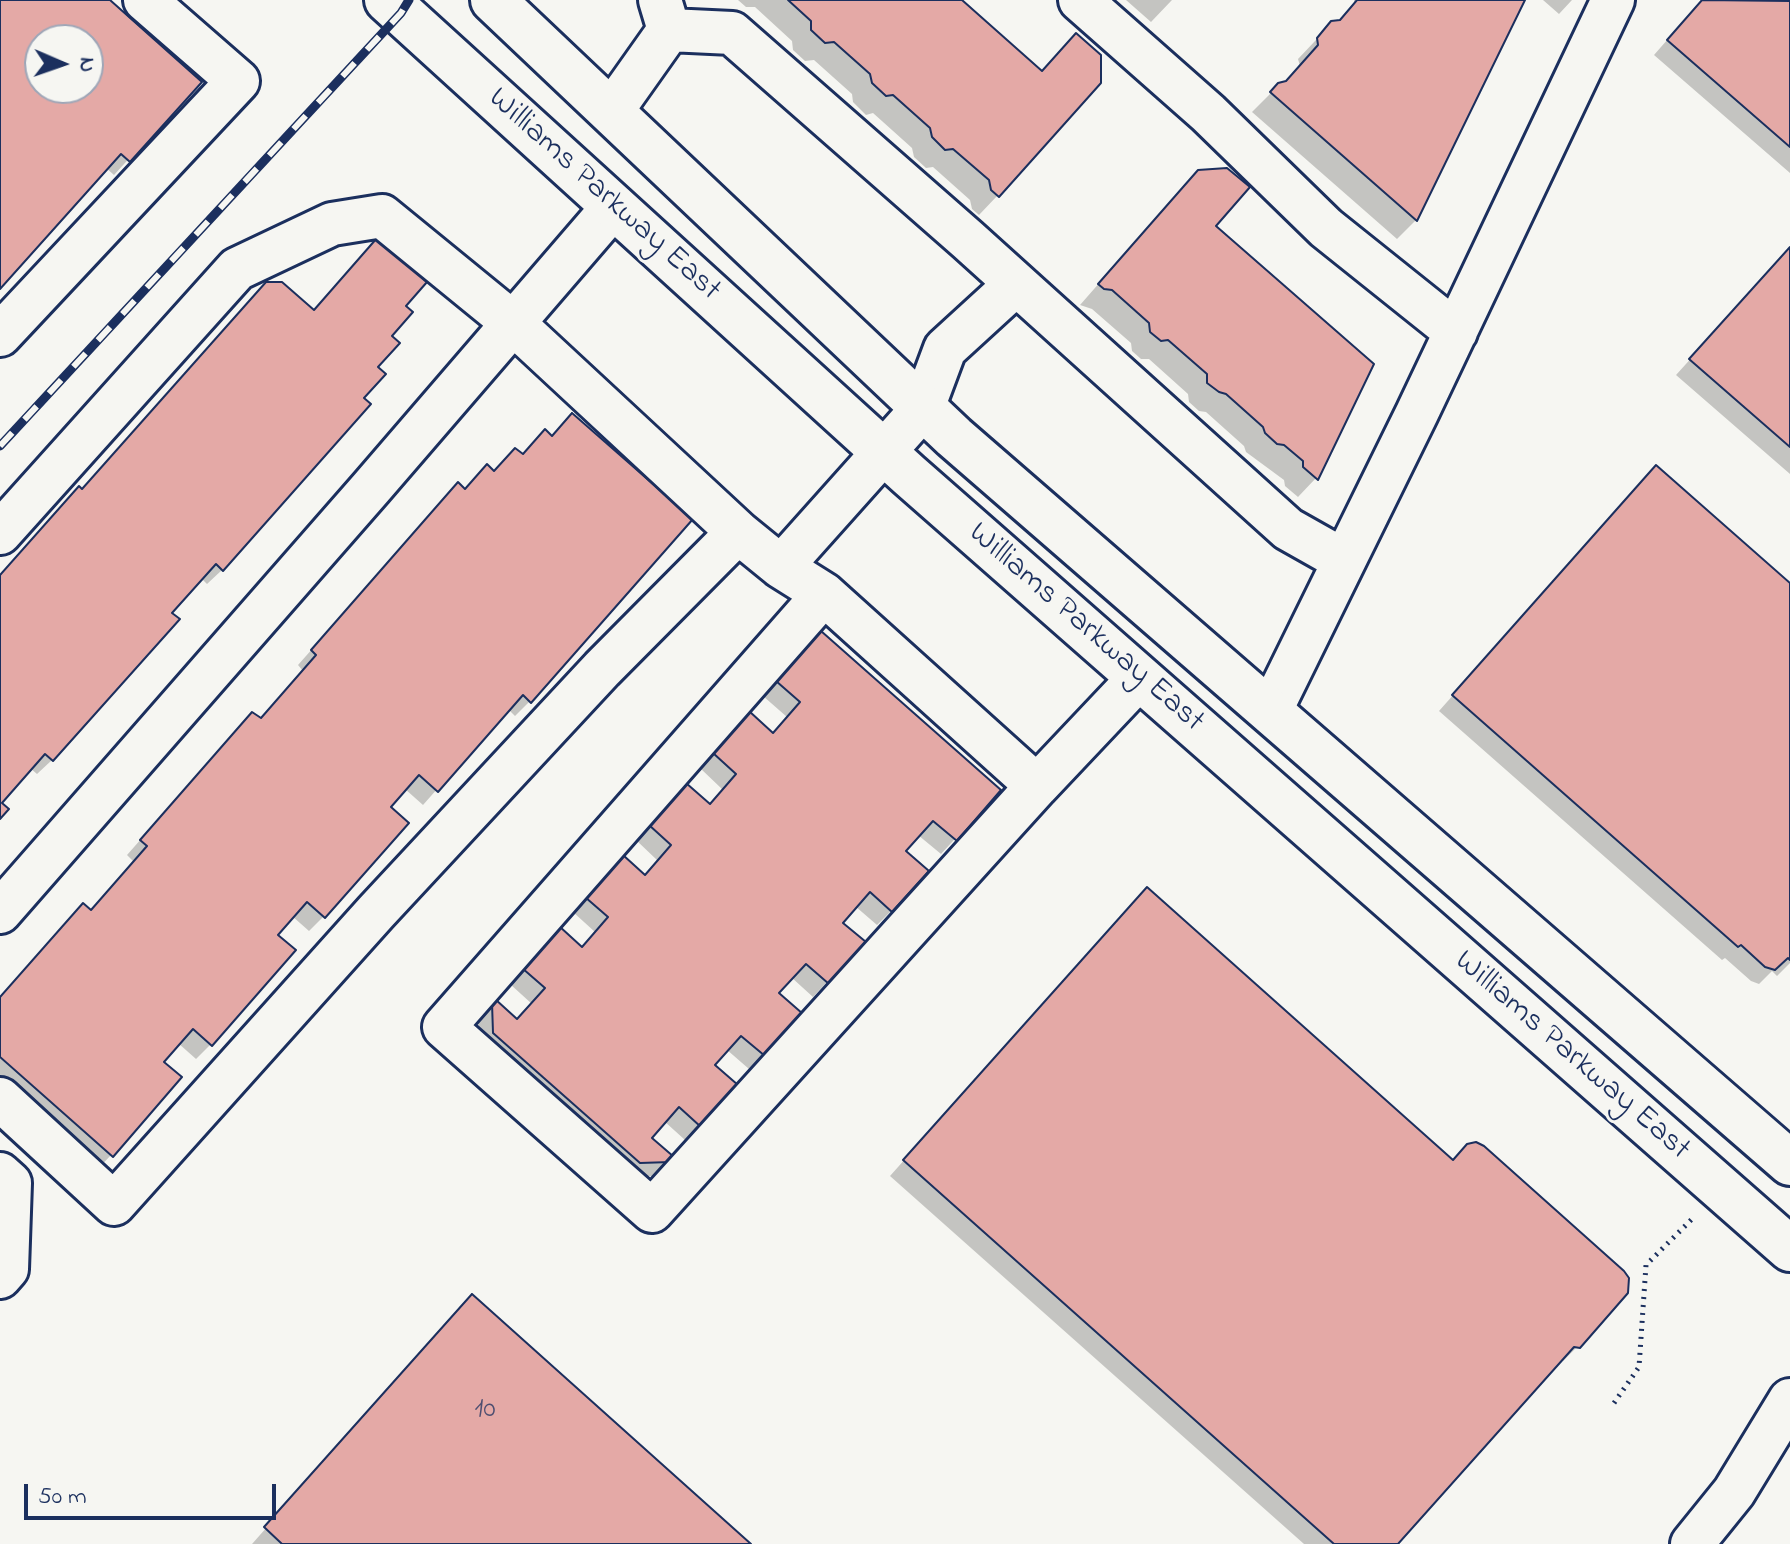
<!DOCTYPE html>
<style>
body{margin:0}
#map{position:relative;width:1790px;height:1544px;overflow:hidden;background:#f6f6f2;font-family:"Indie Flower",sans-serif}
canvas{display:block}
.north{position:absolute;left:24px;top:24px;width:80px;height:80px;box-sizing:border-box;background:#f6f6f2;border:2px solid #9ea6b7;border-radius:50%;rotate:92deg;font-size:22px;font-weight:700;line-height:32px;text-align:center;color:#1b2f5e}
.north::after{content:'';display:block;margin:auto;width:28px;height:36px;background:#1b2f5e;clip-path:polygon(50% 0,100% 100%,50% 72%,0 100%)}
.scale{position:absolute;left:24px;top:1484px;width:252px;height:36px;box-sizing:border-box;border:4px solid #1b2f5e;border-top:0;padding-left:10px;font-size:24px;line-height:28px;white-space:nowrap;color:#1b2f5e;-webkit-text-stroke:6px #f6f6f2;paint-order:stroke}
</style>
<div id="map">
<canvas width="1790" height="1544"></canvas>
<div class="north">N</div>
<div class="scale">50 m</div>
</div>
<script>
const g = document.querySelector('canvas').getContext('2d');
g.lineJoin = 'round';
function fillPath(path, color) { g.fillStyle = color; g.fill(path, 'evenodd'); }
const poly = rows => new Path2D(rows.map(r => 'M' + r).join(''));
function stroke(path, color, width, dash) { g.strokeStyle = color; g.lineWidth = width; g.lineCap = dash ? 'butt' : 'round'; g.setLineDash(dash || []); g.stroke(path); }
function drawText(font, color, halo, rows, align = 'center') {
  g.font = font + ' "Indie Flower",sans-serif'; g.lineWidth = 6; g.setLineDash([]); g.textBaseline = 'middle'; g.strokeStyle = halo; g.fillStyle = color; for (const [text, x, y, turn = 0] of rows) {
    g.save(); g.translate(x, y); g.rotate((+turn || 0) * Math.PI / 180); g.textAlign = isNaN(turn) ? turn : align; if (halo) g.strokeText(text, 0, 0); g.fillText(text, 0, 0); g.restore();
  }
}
const shadow = poly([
 [0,0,107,0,199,82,114,175,106,168,0,286],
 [40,40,88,40,88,88,40,88],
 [738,0,959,0,998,195,979,215,972,209,970,200,933,167,926,168,914,157,912,148,873,113,866,115,853,102,852,94,814,60,805,61,793,50,792,41,755,7,746,7],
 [1126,0,1172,0,1151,22],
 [1354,0,1523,0,1416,220,1397,239,1252,112,1279,85,1284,84,1300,66,1298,59,1332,23,1338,22,1354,4],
 [1543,0,1572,0,1559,14],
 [1702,0,1786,0,1790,4,1790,173,1654,55],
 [1179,192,1213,226,1316,478,1298,497,1285,486,1284,480,1246,452,1244,446,1206,412,1199,411,1189,402,1188,394,1149,359,1141,359,1132,351,1131,343,1092,309,1080,305],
 [1790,249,1790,474,1676,375],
 [403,306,375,367,222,570,207,584,201,578,52,760,37,774,30,768,0,802,0,576,81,491,313,312],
 [1642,482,1790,586,1790,963,1777,976,1772,971,1759,984,1751,981,1725,958,1722,960,1439,711],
 [444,500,530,701,515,716,508,709,423,805,405,789,389,808,323,917,309,931,292,916,275,935,211,1044,196,1059,178,1043,161,1062,111,1155,97,1170,0,1084,0,998,90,912,134,862,127,855,238,729,260,720,303,671,298,665],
 [806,648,999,791,941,854,918,835,904,852,891,911,877,925,855,906,841,923,863,943,813,997,791,977,776,993,764,1055,749,1069,726,1049,712,1065,700,1125,685,1140,664,1121,649,1138,672,1158,654,1176,625,1176,480,1048,478,1019,495,1002,517,1021,532,1004,510,984,545,944,581,949,595,932,573,912,608,872,644,877,658,861,636,840,672,800,709,806,723,790,700,768,735,729,772,735,787,717,763,696],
 [1132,904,1452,1162,1578,1346,1563,1361,1559,1361,1395,1544,1304,1544,890,1176],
 [458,1311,748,1544,252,1544]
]);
const building = poly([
 [0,0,110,0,202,82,130,162,121,154,0,289,0,0],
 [40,40,88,40,88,88,40,88,40,40],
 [788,0,962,0,1042,71,1076,33,1101,55,1101,83,999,197,991,190,989,180,953,149,945,150,932,137,930,128,893,95,886,96,872,83,870,74,834,42,825,43,811,30,811,21,788,0],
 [1357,0,1525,0,1417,221,1270,92,1278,83,1286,81,1318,45,1317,38,1331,21,1340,20,1357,0],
 [1702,0,1790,1,1790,147,1667,40,1702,0],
 [1227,168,1250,187,1216,226,1374,364,1318,480,1303,467,1303,461,1284,445,1277,444,1265,433,1263,427,1226,394,1219,392,1207,383,1207,374,1168,340,1161,341,1150,332,1149,323,1112,290,1104,289,1098,284,1198,170,1227,168],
 [377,238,427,282,406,306,413,312,392,336,400,343,378,367,386,374,364,398,371,404,223,571,216,564,172,613,180,619,53,761,45,754,2,803,9,809,0,819,0,575,79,486,82,489,266,282,282,282,314,310,377,238],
 [1790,247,1790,447,1689,359,1790,247],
 [572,413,693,519,531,703,523,695,438,792,419,775,391,807,409,823,325,918,307,902,278,935,296,950,212,1046,193,1029,164,1062,182,1077,113,1157,0,1057,0,997,83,903,91,910,147,846,140,840,252,712,261,718,316,655,311,650,458,482,465,489,487,464,494,471,515,448,523,454,545,429,552,436,572,413],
 [1656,465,1790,583,1790,960,1788,958,1775,970,1765,967,1741,945,1738,947,1452,695,1656,465],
 [821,631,1001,790,957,841,933,821,906,851,929,871,892,912,870,892,843,923,866,942,829,984,806,964,779,993,803,1014,765,1056,741,1036,715,1065,738,1085,701,1127,679,1107,652,1138,674,1157,671,1162,640,1163,493,1033,492,1003,495,999,517,1019,545,988,522,968,559,926,582,947,608,917,585,897,623,855,645,875,671,845,649,825,686,783,710,804,736,774,713,753,749,711,773,733,800,702,776,681,821,631],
 [1147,887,1453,1160,1467,1144,1476,1142,1484,1146,1624,1271,1629,1278,1628,1293,1580,1348,1574,1347,1398,1544,1334,1544,903,1160,1147,887],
 [472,1294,751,1544,282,1544,264,1527,472,1294]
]);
const path = poly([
 [1614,1403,1639,1367,1646,1265,1695,1216]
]);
const minor = poly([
 [1080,0,1208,113,1326,228,1456,332],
 [669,30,732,33,968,240,1288,529,1343,560],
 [611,112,669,30,660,0],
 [0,335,238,81,145,0],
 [0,533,237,269,332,224,382,216,513,323,738,532],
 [781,567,824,594,1037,786,652,1211,444,1027,824,594],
 [1270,712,1417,413,1613,0],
 [1037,786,1139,678],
 [0,912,371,488,614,206],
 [0,1099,114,1204,376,912,602,669,738,532,781,567,923,408,945,349,1016,284],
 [0,1174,10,1183,7,1269,0,1277],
 [1692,1544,1734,1492,1790,1400]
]);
const major = poly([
 [387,0,909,475,1790,1249],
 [493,0,954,437,1790,1163]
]);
const rail = poly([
 [0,446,401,13,409,0]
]);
const numberNames = [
 ["10",485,1411]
];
const streetNames = [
 ["Williams Parkway East",603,196,42],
 ["Williams Parkway East",1085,629,41],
 ["Williams Parkway East",1571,1057,41]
];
fillPath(shadow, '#0003');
fillPath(building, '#e4a9a6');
stroke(building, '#1b2f5e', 2);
stroke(minor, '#1b2f5e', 48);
stroke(major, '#1b2f5e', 50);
stroke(path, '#1b2f5e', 5, [2, 6]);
stroke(minor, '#f6f6f2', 42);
stroke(major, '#f6f6f2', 44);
stroke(rail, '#1b2f5e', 9);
stroke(rail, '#f6f6f2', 6, [18]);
drawText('28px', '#4d4e70', null, numberNames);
drawText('32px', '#1b2f5e', '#f6f6f2', streetNames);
</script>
